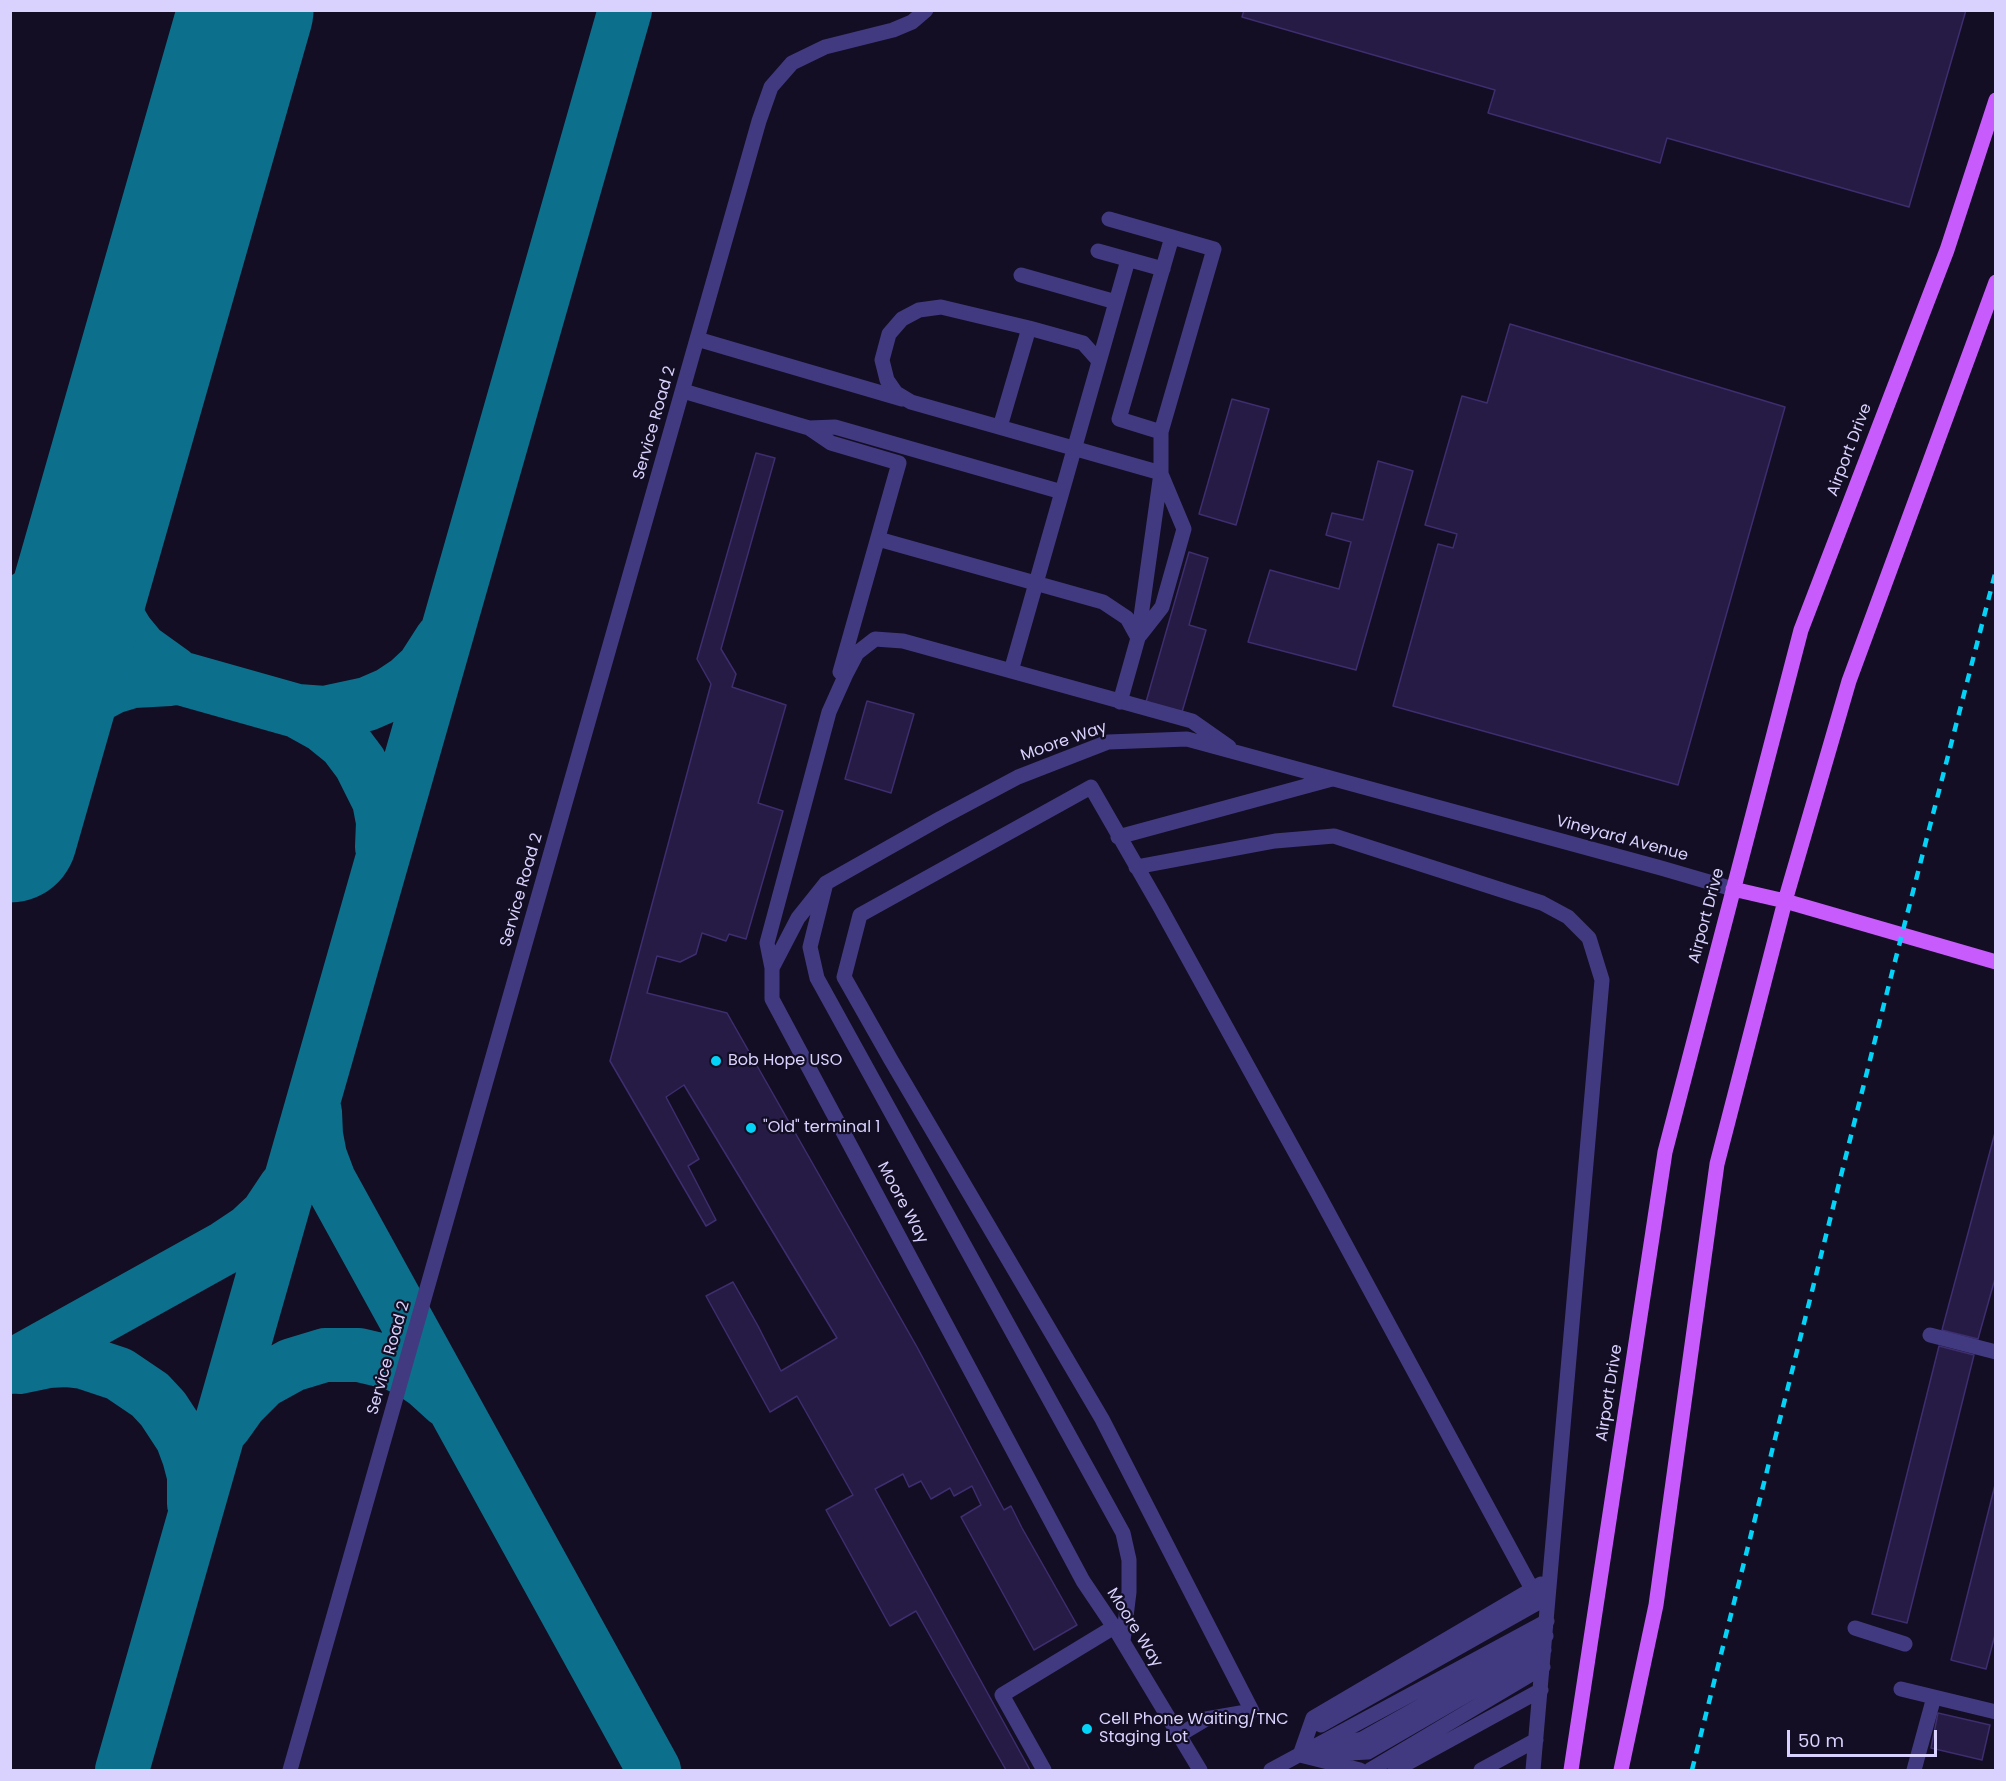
<!DOCTYPE html>
<style>
body{margin:0}
#map{position:relative;width:2006px;height:1781px;overflow:hidden;background:#130e23;font-family:Poppins,sans-serif}
canvas{display:block}
.frame{position:absolute;inset:0;border:12px solid #d9d2fe;pointer-events:none}
.scale{position:absolute;left:1787px;top:1730px;width:150px;height:27px;box-sizing:border-box;border:3px solid #d9d2fe;border-top:0;padding-left:8px;font-size:18px;line-height:21px;white-space:nowrap;color:#d9d2fe;-webkit-text-stroke:4px #130e23;paint-order:stroke}
</style>
<div id="map">
<canvas width="2006" height="1781"></canvas>
<div class="frame"></div>
<div class="scale">50 m</div>
</div>
<script>
const g = document.querySelector('canvas').getContext('2d');
g.lineJoin = 'round';
const poly = rows => new Path2D(rows.map(r => 'M' + r).join(''));
function stroke(path, color, width, dash) { g.strokeStyle = color; g.lineWidth = width; g.lineCap = dash ? 'butt' : 'round'; g.setLineDash(dash || []); g.stroke(path); }
function fillPath(path, color) { g.fillStyle = color; g.fill(path, 'evenodd'); }
function drawText(font, color, halo, rows, align = 'center') {
  g.font = font + ' Poppins,sans-serif'; g.lineWidth = 4.5; g.setLineDash([]); g.textBaseline = 'middle'; g.strokeStyle = halo; g.fillStyle = color; for (const [text, x, y, turn = 0] of rows) {
    g.save(); g.translate(x, y); g.rotate((+turn || 0) * Math.PI / 180); g.textAlign = isNaN(turn) ? turn : align; if (halo) g.strokeText(text, 0, 0); g.fillText(text, 0, 0); g.restore();
  }
}
const taxiway = poly([
 [104,509,103,564,106,587,115,613,127,633,141,650,173,673],
 [10,604,19,602,38,591,58,576,76,558,104,509],
 [10,630,297,711,325,713,367,704,390,694,408,682,423,668,441,640],
 [10,673,15,682,24,716,25,786],
 [297,711,324,726,345,743,360,763,379,801,383,822,382,847],
 [25,786,43,748,53,734,66,718,81,704,113,687,133,681,170,679],
 [315,1112,316,1135,320,1156,329,1180,654,1770],
 [10,1367,226,1247,250,1231,267,1215,285,1188],
 [19,1367,48,1361,66,1360,83,1362,119,1374,150,1395,163,1409,182,1438,189,1457,194,1476,194,1504],
 [225,1425,240,1404,263,1381,292,1365,325,1355,359,1355,393,1363,410,1371,426,1382,447,1401],
 [122,1770,625,10]
]);
const runway = poly([
 [10,835,246,10]
]);
const building = poly([
 [1244,10,1966,10,1909,207,1667,138,1660,163,1488,113,1495,90,1242,17,1244,10],
 [1510,324,1785,407,1678,785,1393,706,1438,544,1453,548,1457,534,1425,525,1462,396,1487,403,1510,324],
 [1232,399,1269,409,1236,525,1199,514,1232,399],
 [756,453,775,458,721,649,736,674,732,687,786,705,758,803,783,811,746,939,729,934,726,941,702,933,696,954,680,962,657,956,647,993,727,1013,917,1347,1004,1510,1011,1506,1022,1528,1077,1625,1034,1650,961,1517,981,1505,972,1486,954,1496,950,1488,931,1499,921,1481,909,1487,903,1474,875,1489,1030,1770,1006,1770,916,1611,890,1626,826,1510,853,1495,797,1396,770,1412,706,1296,733,1282,758,1326,781,1371,837,1338,684,1085,666,1097,699,1159,688,1166,716,1220,706,1226,610,1061,711,684,697,659,756,453],
 [1378,461,1413,471,1356,670,1248,642,1270,570,1339,589,1351,542,1326,535,1332,513,1363,520,1378,461],
 [1189,552,1208,558,1189,625,1206,630,1182,712,1146,702,1189,552],
 [867,701,914,714,891,793,845,779,867,701],
 [1996,1129,1996,1275,1978,1339,1942,1330,1996,1129],
 [1939,1346,1974,1355,1907,1623,1872,1614,1939,1346],
 [1996,1481,1996,1631,1986,1669,1951,1660,1996,1481],
 [1938,1713,1990,1725,1982,1760,1931,1748,1938,1713]
]);
const minor = poly([
 [1109,219,1172,237],
 [1098,251,1163,269],
 [1021,275,1116,302],
 [1029,328,941,307,919,310,902,319,889,334,882,360,887,380,896,393,911,402,1161,473],
 [697,339,902,399],
 [683,391,809,428,831,443,899,463,840,672],
 [1000,427,1029,328,1083,343,1099,361],
 [809,428,835,427,1062,492],
 [878,539,1103,602,1127,618,1138,638],
 [1140,635,1162,607,1184,529,1161,474],
 [1011,671,1128,260],
 [1120,702,1138,638,1161,473,1161,432,1214,249,1172,237,1119,419,1161,432],
 [1118,837,1332,779],
 [1136,867,1275,841,1334,836,1542,903,1568,917,1589,938,1602,980,1533,1770],
 [825,887,810,947,817,978,1123,1533,1129,1560,1129,1592,1123,1641],
 [772,968,767,943,829,712,846,674,857,653,875,639,903,641,1192,721,1229,747],
 [1930,1335,1996,1352],
 [1855,1628,1905,1644],
 [1901,1689,1996,1712],
 [1321,1725,1548,1597],
 [1179,1735,1206,1719,1252,1711,1102,1419,891,1060,844,977,860,915,1091,787,1160,907,1317,1192,1532,1589],
 [1324,1749,1362,1739,1546,1636],
 [1330,1754,1368,1752,1544,1650],
 [1300,1755,1313,1718,1541,1584],
 [1300,1755,1360,1770],
 [290,1770,759,121,771,87,792,63,825,47,893,30,912,22,926,10],
 [1044,1770,1002,1695,1114,1627],
 [1200,1770,1114,1627,1083,1581,772,999,772,968,798,918,826,883,941,818,1018,777,1108,742,1187,739,1661,868,1733,889],
 [1271,1770,1547,1621],
 [1370,1770,1543,1667],
 [1395,1770,1541,1690],
 [1481,1770,1536,1740],
 [1914,1770,1934,1697]
]);
const major = poly([
 [1733,889,1785,901,1996,962],
 [1571,1770,1665,1152,1801,630,1947,250,1996,100],
 [1621,1770,1656,1605,1717,1164,1785,901,1849,681,1996,282]
]);
const rail = poly([
 [1692,1770,1885,1000,1996,570]
]);
const markers = [
 [716,1061,6,"#05d2f7"],
 [751,1128,6,"#05d2f7"],
 [1087,1729,6,"#05d2f7"]
];
const streetNames = [
 ["Service Road 2",655,423,-74],
 ["Airport Drive",1850,450,-69],
 ["Moore Way",1064,742,-19],
 ["Vineyard Avenue",1622,839,15],
 ["Service Road 2",522,890,-74],
 ["Airport Drive",1707,916,-75],
 ["Moore Way",902,1203,62],
 ["Service Road 2",389,1358,-74],
 ["Airport Drive",1610,1393,-81],
 ["Moore Way",1134,1628,58]
];
const poiNames = [
 ["Bob Hope USO",728,1061],
 ["\"Old\" terminal 1",763,1128],
 ["Cell Phone Waiting/TNC",1099,1720],
 ["Staging Lot",1099,1738]
];
stroke(taxiway, '#0c708d', 54);
stroke(runway, '#0c708d', 135);
fillPath(building, '#251b44');
stroke(building, '#3e2d6f', 1.5);
stroke(minor, '#413a81', 15);
stroke(major, '#c85bfc', 15);
stroke(rail, '#05d2f7', 4.5, [9, 8]);
for (const [x, y, r, color] of markers) { const dot = new Path2D(); dot.arc(x, y, r, 0, 2 * Math.PI); g.fillStyle = color; g.fill(dot); stroke(dot, '#130e23', 2); }
drawText('16px', '#d9d2fe', '#130e23', streetNames);
drawText('16px', '#d9d2fe', '#130e23', poiNames, 'left');
</script>
